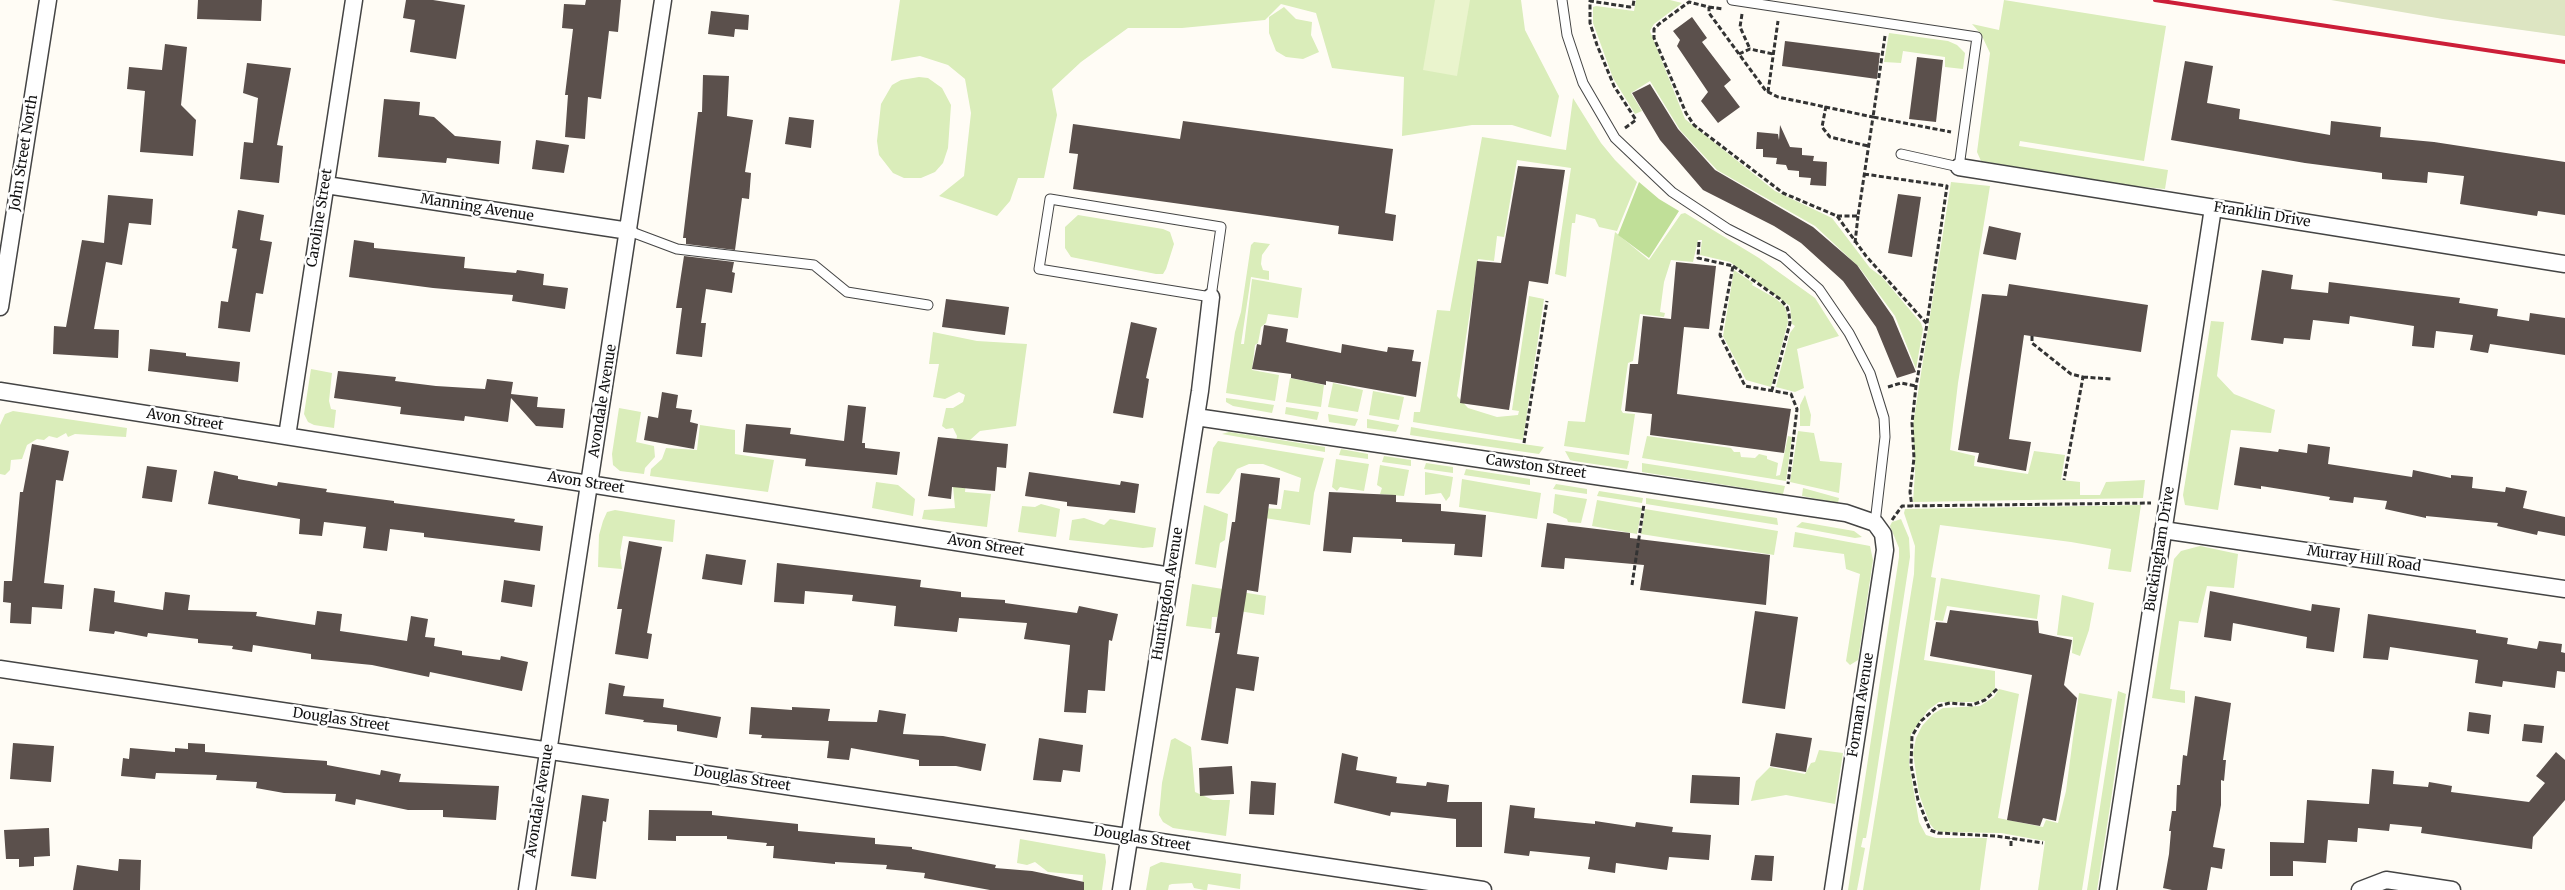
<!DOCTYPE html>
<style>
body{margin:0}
canvas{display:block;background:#fffcf5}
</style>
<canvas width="2565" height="890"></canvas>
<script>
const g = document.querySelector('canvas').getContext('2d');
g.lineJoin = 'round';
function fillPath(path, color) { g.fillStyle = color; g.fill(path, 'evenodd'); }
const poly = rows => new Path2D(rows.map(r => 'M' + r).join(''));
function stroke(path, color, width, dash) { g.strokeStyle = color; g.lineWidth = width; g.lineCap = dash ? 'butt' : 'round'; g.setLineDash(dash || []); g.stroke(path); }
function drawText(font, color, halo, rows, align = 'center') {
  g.font = font + ' Merriweather,serif'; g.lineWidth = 5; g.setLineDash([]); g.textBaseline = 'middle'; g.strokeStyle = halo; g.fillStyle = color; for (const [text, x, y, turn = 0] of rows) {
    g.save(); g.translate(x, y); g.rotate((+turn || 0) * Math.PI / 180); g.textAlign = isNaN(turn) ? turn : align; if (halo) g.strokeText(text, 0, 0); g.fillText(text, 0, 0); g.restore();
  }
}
const green = poly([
 [900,0,1521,0,1525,30,1559,96,1551,137,1512,125,1472,125,1402,136,1404,77,1332,68,1316,13,1281,4,1265,20,1182,28,1128,28,1081,62,1052,89,1057,115,1044,178,1018,178,1010,201,997,216,939,196,964,176,971,113,965,79,948,65,920,56,891,61],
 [1636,0,1670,0,1682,3,1654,24,1650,31,1685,119,1775,191,1832,218,1870,268,1882,277,1921,323,1923,329,1916,369,1895,316,1859,267,1815,226,1717,170,1680,130,1650,81,1631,93,1642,111,1635,114,1613,78,1593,23,1593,7,1596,6,1634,11],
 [2004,0,2166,26,2144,161,2020,141,2019,146,2168,170,2165,189,2134,186,1981,161,1977,152,1990,53,1981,34,1972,24,1999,30],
 [1284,7,1296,19,1312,22,1311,35,1319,52,1303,59,1286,57,1276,51,1269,33,1269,17],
 [1889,33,1948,41,1957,45,1965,53,1963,69,1945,67,1945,57,1903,51,1901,63,1884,62],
 [919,77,928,78,942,88,951,105,948,148,943,163,935,172,921,178,904,178,893,173,879,155,877,141,881,104,892,85,901,80],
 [1573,98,1601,143,1615,160,1637,182,1617,231,1599,227,1595,219,1576,214,1575,223,1572,223,1566,277,1555,274,1571,168,1517,160,1504,237,1497,236,1494,261,1478,259,1457,396,1468,408,1497,417,1518,415,1519,411,1512,410,1529,296,1544,299,1523,440,1413,422,1414,412,1420,412,1437,310,1450,311,1482,137,1566,150],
 [1951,182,1990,186,1958,383,1950,450,1975,456,1974,466,2028,474,2034,451,2065,455,2061,480,2080,482,2080,495,2100,495,2106,482,2145,480,2143,498,1913,502,1915,472,1913,425,1917,399],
 [1685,213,1759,258,1815,298,1839,336,1797,349,1804,388,1795,392,1776,387,1790,333,1795,326,1792,324,1790,306,1730,262,1700,255,1702,240,1698,240,1693,262,1671,260,1664,282,1660,312,1665,313,1664,317,1640,314,1633,361,1628,363,1621,410,1623,413,1635,414,1629,455,1564,446,1568,421,1585,422,1615,232,1649,260,1681,214],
 [1078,215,1163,229,1170,232,1174,244,1166,269,1163,274,1156,274,1071,257,1065,248,1065,227],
 [1254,242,1270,244,1262,255,1261,264,1263,270,1269,271,1269,280,1251,277,1241,344,1244,344,1252,279,1302,288,1298,318,1268,314,1266,323,1261,327,1258,343,1255,345,1252,370,1279,375,1275,401,1226,393,1235,332,1241,312,1251,245],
 [1734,270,1753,283,1752,285,1775,298,1784,306,1787,313,1788,322,1771,387,1746,380,1723,336],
 [2211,321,2224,322,2217,376,2234,394,2275,410,2271,433,2231,430,2218,510,2185,505,2183,495],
 [933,332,977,341,1027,344,1016,426,980,431,970,440,965,492,991,494,987,527,922,519,924,510,955,508,953,486,949,485,957,436,953,428,946,429,942,426,946,408,953,408,963,402,965,395,959,392,945,399,933,397,939,364,929,364],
 [311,369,332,373,329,401,331,409,336,410,334,428,314,425,308,422,304,414],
 [1290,378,1324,385,1321,407,1286,402],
 [1333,383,1363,390,1358,412,1328,407],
 [1373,391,1404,397,1399,420,1369,415],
 [1805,395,1811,415,1810,426,1800,426,1800,405],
 [1226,398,1241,400,1274,405,1272,413,1233,406,1226,402],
 [1286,407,1319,412,1317,420,1285,414],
 [619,408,641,412,636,442,654,446,655,457,645,468,644,474,620,471,613,465,612,454],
 [13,411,127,428,126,437,75,434,68,437,66,433,57,438,49,436,44,440,37,439,27,445,22,459,11,460,10,470,5,475,0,474,0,425,5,414],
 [1328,414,1358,419,1355,426,1329,422],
 [1367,419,1399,425,1396,432,1367,428],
 [700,425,735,430,735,454,774,460,768,492,650,476,651,469,662,459,666,448,697,450],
 [1411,427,1433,431,1544,447,1539,454,1456,442,1410,435],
 [1798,431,1814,433,1820,461,1842,463,1839,493,1790,482],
 [1229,432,1325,447,1325,452,1222,434],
 [1647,436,1731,448,1734,452,1740,452,1741,457,1755,458,1759,454,1767,456,1767,459,1778,463,1776,476,1780,475,1788,436,1792,437,1786,481,1642,458],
 [1218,441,1324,458,1314,493,1310,525,1258,517,1261,508,1281,509,1284,490,1299,492,1301,478,1263,464,1249,464,1237,469,1230,481,1219,494,1206,493,1213,448],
 [1341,449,1368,454,1368,459,1339,455],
 [1565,451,1629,461,1627,469,1574,461,1570,460],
 [1384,456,1411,460,1411,466,1382,462],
 [1336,459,1369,464,1364,491,1340,487,1337,491,1332,487],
 [1426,463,1453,467,1453,473,1424,469],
 [1642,463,1727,476,1785,486,1783,494,1642,472],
 [1380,465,1409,470,1404,496,1380,494,1382,488,1377,485],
 [1466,469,1530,479,1530,485,1464,475],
 [1425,472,1453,477,1450,496,1446,501,1441,493,1425,495],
 [1462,479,1541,493,1537,519,1459,507],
 [876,482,898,485,915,499,913,516,872,508],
 [1556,484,1587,489,1587,494,1553,489],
 [1803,488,1839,498,1838,503,1802,496],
 [1599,491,1643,498,1642,503,1597,496],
 [1555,494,1587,499,1581,523,1568,522,1567,519,1553,513],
 [1646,498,1777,518,1778,525,1646,504],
 [1597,500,1642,508,1637,534,1592,526],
 [1041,504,1060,509,1056,537,1018,532,1022,506,1035,507],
 [1204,505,1228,514,1225,540,1220,543,1216,568,1195,564],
 [2141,505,2131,572,2108,569,2111,549,2071,542,1940,525,1931,577,1936,578,1924,660,1995,671,1995,689,1989,696,1976,702,1939,702,1928,710,1911,734,1909,763,1919,822,1926,835,1936,838,1987,838,1980,890,1863,890,1914,574,1915,546,1904,513,1905,509],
 [1645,509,1778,531,1774,555,1641,534],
 [615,510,675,520,673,542,623,536,620,553,622,569,598,567,599,535,603,521,607,512],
 [1084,518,1104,525,1110,519,1156,528,1153,547,1143,548,1069,540,1072,520],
 [1901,519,1909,538,1910,557,1872,803,1866,838,1863,838,1861,847,1865,848,1857,890,1848,890,1899,557,1899,548,1890,526,1892,522],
 [1802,522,1854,531,1862,537,1855,538,1796,527],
 [1795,532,1870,546,1873,560,1858,660,1850,665,1846,661,1860,574,1846,569,1844,554,1793,547],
 [2200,546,2238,554,2234,588,2207,586,2198,623,2179,621,2170,689,2185,691,2185,703,2152,698,2174,559,2181,551],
 [1941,578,2040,595,2037,619,1947,606,1943,621,1934,620],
 [1192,584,1266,596,1264,615,1220,608,1217,617,1212,617,1211,629,1186,626],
 [2062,595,2094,603,2089,630,2080,656,2072,653,2073,637,2057,635],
 [1999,689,2019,694,1998,818,2043,827,2046,820,2058,823,2066,791,2079,693,2112,699,2082,890,2038,890,2045,841,2001,833,1942,832,1935,830,1930,824,1919,794,1913,753,1916,738,1922,726,1933,714,1943,708,1980,706,1994,697],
 [2118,691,2126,694,2111,800,2097,890,2087,890],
 [1175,738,1191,747,1195,792,1213,800,1230,800,1226,836,1173,828,1163,822,1159,815,1162,783,1171,740],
 [1819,750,1843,753,1835,804,1786,795,1751,801,1756,781,1770,767,1805,774,1811,763,1815,762],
 [1020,839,1105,854,1106,862,1102,890,1082,890,1083,875,1048,872,1035,862,1027,865,1017,863],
 [1161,862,1241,874,1240,889,1208,884,1207,890,1204,890,1194,888,1192,883,1172,884,1169,885,1168,890,1146,890,1150,867]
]);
const forest = poly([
 [1639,182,1659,199,1679,211,1649,258,1618,235]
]);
const cemetery = poly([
 [2331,0,2565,0,2565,36,2443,19]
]);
const pitch = poly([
 [1435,0,1470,0,1457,76,1423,70]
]);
const building = poly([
 [198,0,262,0,261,21,197,19],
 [406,0,433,0,465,5,456,59,410,52,415,20,403,18],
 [586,0,621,0,618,32,609,31,601,99,588,97,585,139,565,137,568,95,565,95,573,29,562,28,564,4,585,5],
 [711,11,749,15,748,30,735,29,734,37,708,34],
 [1692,17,1707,38,1702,42,1731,80,1724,86,1740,107,1718,123,1701,101,1708,92,1677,46,1680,40,1673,31],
 [1785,41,1880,53,1877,79,1782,66],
 [165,44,187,47,181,105,196,120,193,156,140,152,145,91,127,89,129,67,162,70],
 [1917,57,1943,60,1936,122,1909,119],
 [2185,61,2213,66,2207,103,2240,109,2239,119,2330,135,2331,121,2381,127,2380,137,2434,142,2565,162,2565,215,2538,211,2537,216,2460,204,2464,176,2428,172,2427,183,2382,179,2382,173,2305,163,2171,140],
 [247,63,291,68,277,145,283,146,279,183,240,179,244,142,253,143,258,98,243,93],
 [703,75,729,76,727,116,753,120,745,172,751,173,749,199,742,198,735,250,686,244,686,238,683,238,698,112,702,112],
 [1650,84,1678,129,1715,170,1813,227,1857,265,1893,317,1916,372,1897,378,1876,327,1843,281,1801,243,1774,226,1703,190,1660,140,1632,93],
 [384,99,420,102,419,115,434,117,455,136,501,141,499,164,447,158,446,163,378,157],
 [789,117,814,120,811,148,785,144],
 [1183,121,1393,149,1385,213,1396,215,1393,241,1338,234,1339,226,1073,189,1078,154,1069,153,1073,124,1180,139],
 [1780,125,1790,147,1802,148,1802,155,1814,156,1813,161,1827,162,1826,186,1810,185,1811,178,1799,177,1799,171,1788,170,1786,165,1776,164,1777,158,1763,157,1763,149,1756,149,1757,132,1778,134,1779,140],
 [536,140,569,145,564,173,532,169],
 [1518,166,1565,170,1548,284,1529,281,1509,410,1460,403,1477,261,1501,263],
 [1898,194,1921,197,1912,257,1888,253],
 [108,195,153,199,151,225,129,223,122,265,106,262,94,329,119,330,118,358,53,354,54,326,66,327,82,240,104,243],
 [238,210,264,215,260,240,272,242,263,294,256,293,250,332,218,328,221,301,228,302,237,249,232,248],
 [1989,226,2021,233,2016,260,1983,254],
 [354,240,374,243,374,248,465,257,464,268,516,273,517,270,544,274,543,285,568,288,565,309,512,301,513,295,433,288,349,277],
 [684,256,734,262,732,272,735,273,732,293,706,289,701,323,706,323,702,357,676,354,682,308,676,308],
 [1676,262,1716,266,1709,329,1684,327,1677,394,1791,409,1784,453,1650,435,1652,414,1625,411,1630,364,1638,364,1643,316,1671,319],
 [2262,270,2293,275,2291,289,2328,293,2329,282,2460,298,2459,303,2498,309,2497,316,2529,321,2530,313,2565,318,2565,355,2490,344,2488,353,2470,350,2473,335,2436,331,2434,348,2412,346,2414,326,2350,316,2349,324,2313,320,2310,340,2284,338,2283,344,2251,340],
 [2009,284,2148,305,2141,352,2024,335,2009,439,2031,442,2026,471,1977,462,1979,453,1958,450,1982,294,2007,296],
 [946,299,1009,307,1005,335,942,327],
 [1131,322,1157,328,1146,378,1149,379,1143,418,1113,413],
 [1264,325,1288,329,1286,342,1341,353,1342,344,1387,352,1388,347,1414,350,1412,361,1421,362,1416,397,1326,381,1326,385,1291,378,1291,374,1252,369,1257,344,1261,345],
 [150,349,186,353,186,356,240,362,238,382,148,371],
 [338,371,396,377,395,381,436,386,485,389,487,379,513,382,511,394,538,397,537,407,565,409,563,428,536,426,511,398,508,422,465,416,464,421,400,414,401,407,334,398],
 [662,392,678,395,676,408,692,410,690,422,698,424,694,449,644,440,648,416,658,418],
 [848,405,866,407,862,443,865,443,865,448,900,452,897,475,805,466,806,459,743,452,746,424,791,428,790,434,844,441],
 [938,437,1008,444,1006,468,997,467,995,491,952,487,951,499,928,496],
 [32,444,69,451,63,481,56,480,44,583,64,585,62,609,32,607,31,624,10,623,11,603,3,602,4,581,12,581,20,492,23,492],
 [2308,444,2330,447,2328,464,2412,477,2413,470,2451,478,2451,475,2473,477,2472,488,2505,492,2506,487,2527,491,2523,508,2565,517,2565,536,2538,531,2537,535,2497,526,2498,523,2426,516,2426,518,2385,509,2387,501,2354,497,2353,503,2329,500,2330,497,2261,486,2261,489,2234,485,2240,447,2278,452,2279,449,2307,453],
 [147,466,177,470,172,502,142,498],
 [214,471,238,476,238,479,277,486,278,482,327,489,326,492,394,501,394,503,515,519,514,522,543,526,540,551,424,537,424,533,390,529,387,551,363,548,366,527,324,522,322,536,299,534,300,519,208,504],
 [1029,472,1120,485,1121,481,1139,484,1135,513,1067,506,1067,502,1025,496],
 [1241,473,1280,478,1277,505,1269,504,1258,592,1247,590,1237,654,1259,657,1254,691,1236,688,1228,744,1201,740,1220,633,1215,633,1232,522,1235,522],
 [1329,492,1396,495,1396,502,1441,504,1441,511,1486,515,1482,557,1454,555,1455,544,1402,542,1402,539,1353,537,1351,553,1323,551],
 [1547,523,1630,533,1630,538,1770,555,1766,605,1640,590,1644,565,1565,558,1564,569,1541,567],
 [629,541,662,547,647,633,652,634,648,659,615,654,622,609,617,609],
 [706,554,746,560,742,585,702,579],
 [777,563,921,580,920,587,961,592,961,597,1005,600,1005,603,1077,613,1079,606,1118,614,1112,641,1109,640,1105,691,1088,690,1086,713,1064,712,1070,645,1024,639,1027,623,959,618,957,632,894,626,896,606,852,601,853,595,805,591,804,604,774,602],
 [504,580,535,585,532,607,501,602],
 [94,588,115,591,114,602,163,610,165,592,190,595,188,610,257,612,256,616,315,625,317,611,342,614,340,631,407,641,411,616,428,619,425,637,435,638,434,646,462,651,462,655,500,660,501,656,528,662,522,691,430,672,429,677,372,665,311,659,311,654,253,645,252,652,232,649,233,646,198,643,198,639,148,633,147,637,115,631,114,634,89,631],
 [2210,591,2311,611,2312,604,2340,608,2334,652,2306,648,2307,637,2233,623,2231,641,2204,637],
 [1950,610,2038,621,2039,633,2072,640,2064,685,2077,698,2056,821,2043,818,2040,826,2007,820,2032,675,1930,656,1936,622,1947,623],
 [1755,611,1798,617,1785,709,1742,703],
 [2368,614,2476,630,2476,633,2508,638,2507,644,2537,649,2539,641,2562,644,2561,652,2565,653,2565,672,2557,671,2555,688,2503,681,2502,687,2475,683,2478,660,2390,647,2388,660,2363,658],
 [609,683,625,686,623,696,664,699,663,707,721,717,717,738,677,731,677,725,643,722,644,720,605,714],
 [2195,696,2231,703,2223,760,2226,760,2224,781,2221,780,2221,805,2213,847,2225,849,2222,869,2211,867,2207,890,2172,890,2163,888,2169,854,2171,831,2169,831,2172,811,2176,811,2177,785,2180,785,2183,755,2187,756],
 [751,707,792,710,792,707,830,709,828,721,877,722,879,710,906,714,903,734,943,736,986,744,981,771,956,766,919,766,919,760,851,748,849,760,827,758,829,741,761,738,762,735,749,734],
 [2469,712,2491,715,2489,734,2467,731],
 [2524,724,2544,726,2542,743,2522,741],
 [1776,733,1812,738,1806,772,1770,766],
 [1039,738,1083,745,1080,772,1063,770,1061,782,1033,780],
 [13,743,54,746,51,782,10,779],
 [188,743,205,744,205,752,327,761,327,765,380,775,381,770,401,774,399,782,499,786,496,820,443,817,443,810,408,810,356,799,355,805,335,801,336,794,284,793,256,788,257,782,216,780,217,775,156,773,155,779,121,776,123,758,129,759,130,748,175,752,175,748,188,749],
 [2556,752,2565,760,2565,800,2533,837,2532,849,2421,833,2422,827,2390,824,2389,831,2358,828,2357,842,2328,840,2326,863,2293,861,2293,876,2270,876,2270,842,2304,843,2307,800,2369,804,2372,769,2394,771,2393,784,2428,787,2429,782,2452,786,2451,792,2529,802,2545,783,2536,776],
 [1342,753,1358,757,1356,770,1397,777,1396,783,1426,786,1427,782,1449,785,1447,802,1482,802,1482,847,1456,847,1456,819,1391,812,1390,816,1334,803],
 [1232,766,1234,794,1200,796,1199,768],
 [1692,775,1740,777,1739,805,1690,803],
 [1251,781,1276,783,1274,815,1249,814],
 [582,795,609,799,606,822,603,821,596,879,571,876],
 [1510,805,1535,808,1534,818,1595,824,1595,821,1635,827,1636,822,1673,827,1672,832,1711,835,1709,860,1669,857,1667,870,1616,863,1615,873,1588,869,1590,857,1530,851,1529,856,1504,853],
 [649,810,712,811,712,815,798,824,798,831,875,838,875,844,912,847,912,849,996,865,995,868,1032,871,1084,882,1084,890,990,890,924,878,925,873,886,869,887,865,835,862,835,864,773,858,774,846,766,846,767,843,727,839,727,836,676,836,676,841,648,840],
 [49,828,50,856,34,857,34,866,19,867,19,859,6,859,4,830],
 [1755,855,1774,856,1772,881,1751,880],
 [119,859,141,860,140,890,73,890,77,865,118,871]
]);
const path = poly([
 [1709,7,1723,9],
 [1742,14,1740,27,1750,49],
 [1885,36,1873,117,1951,132],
 [1739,54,1750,49,1773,54],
 [1768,92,1778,21],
 [1826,106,1822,127,1830,137,1868,146],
 [1625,128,1636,120,1614,86,1597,45,1590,23,1590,1,1630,7,1633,6,1634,0],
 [1864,174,1947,186,1927,323],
 [1837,216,1858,216,1873,117,1778,97,1766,91,1709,13,1709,7,1689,2,1659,24,1654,29,1654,38,1686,113,1694,125,1783,193,1837,216,1866,256,1927,324,1916,386,1912,423,1914,458,1910,492,1912,507],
 [1699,242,1698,258,1733,266,1720,335,1745,386,1791,394,1797,409,1788,484],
 [1855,243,1858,216],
 [1733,266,1780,299,1787,307,1789,314,1790,323,1772,390],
 [2032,336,2032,343,2071,374,2083,377,2064,480],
 [2083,377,2111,379],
 [1888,387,1901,383,1916,386],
 [1524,443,1547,301],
 [1892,520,1902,506,2151,503],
 [1632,585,1644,504],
 [1997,689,1985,700,1972,705,1950,703,1938,706,1921,721,1912,736,1911,765,1918,800,1930,830,1938,833,1996,836,2043,843],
 [2011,846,2011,838]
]);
const lane = poly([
 [1562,0,1567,35,1583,83,1615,138,1672,192,1728,229,1783,257,1819,289,1849,333,1870,373,1884,418,1885,437,1875,523],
 [1732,0,1977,37,1959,167,1901,154],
 [1050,199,1221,227,1211,297,1039,269,1050,199],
 [629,231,677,249,814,265,847,292,928,305]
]);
const street = poly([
 [1959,167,2565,264],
 [326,185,629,231],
 [0,307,48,0],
 [0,391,1171,576],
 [1196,417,1846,513,1875,523,1883,534,1885,550,1833,890],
 [287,436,354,0],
 [2163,530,2565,589],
 [0,669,1483,890],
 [527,890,663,0],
 [1121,890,1200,391,1211,297],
 [2108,890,2213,208],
 [2360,890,2386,880,2452,890]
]);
const rail = poly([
 [2155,0,2565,62]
]);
const streetNames = [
 ["John Street North",24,153,-81],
 ["Manning Avenue",477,208,9],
 ["Franklin Drive",2262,215,9],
 ["Caroline Street",320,218,-81],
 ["Avondale Avenue",603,401,-81],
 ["Avon Street",185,420,9],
 ["Cawston Street",1536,467,8],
 ["Avon Street",586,483,9],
 ["Avon Street",986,546,9],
 ["Buckingham Drive",2160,549,-81],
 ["Murray Hill Road",2364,559,8],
 ["Huntingdon Avenue",1168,594,-81],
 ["Forman Avenue",1861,705,-81],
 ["Douglas Street",341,720,8],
 ["Douglas Street",742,779,9],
 ["Avondale Avenue",540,801,-81],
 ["Douglas Street",1142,839,9]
];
fillPath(green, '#daedba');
fillPath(forest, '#c0df98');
fillPath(cemetery, '#dde5c2');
fillPath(pitch, '#eaf4cd');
fillPath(building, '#5b504c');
stroke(lane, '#444', 11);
stroke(street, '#444', 19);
stroke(path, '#333', 3, [5, 2.5]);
stroke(lane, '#fff', 9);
stroke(street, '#fff', 16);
stroke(rail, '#cc1e38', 4);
drawText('14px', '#111', '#fff', streetNames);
</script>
